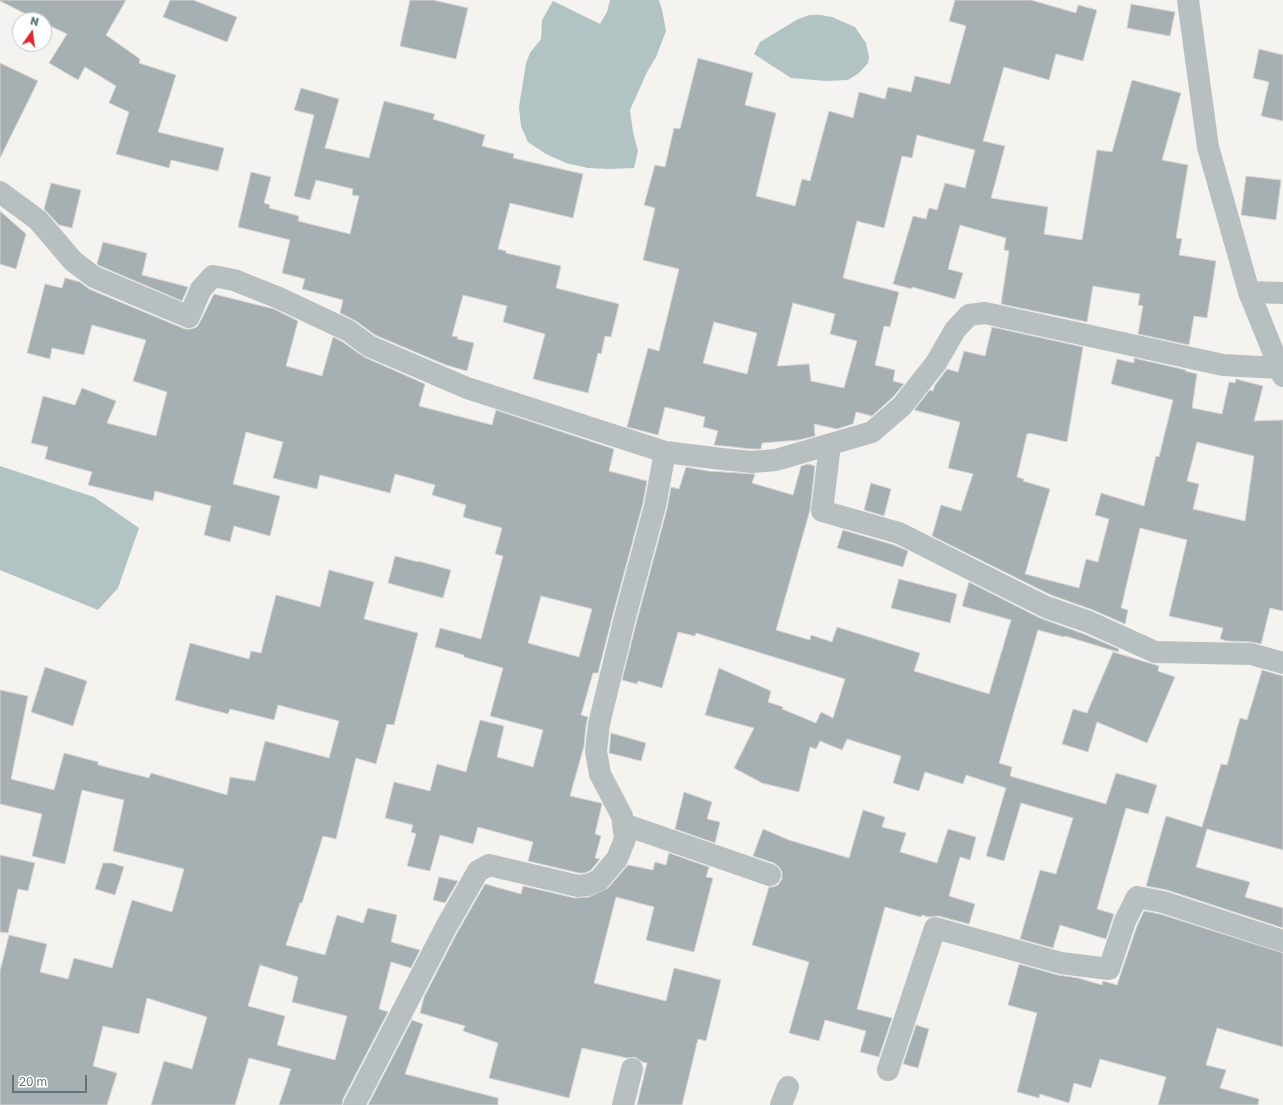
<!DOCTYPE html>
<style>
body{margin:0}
#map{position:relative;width:1283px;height:1105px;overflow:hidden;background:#f4f3f0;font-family:"Golos Text",sans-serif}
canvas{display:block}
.north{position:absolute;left:12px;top:12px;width:40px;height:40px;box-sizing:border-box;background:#fff;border:1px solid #bfc8ca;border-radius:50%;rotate:14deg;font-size:11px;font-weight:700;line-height:16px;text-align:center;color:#60767a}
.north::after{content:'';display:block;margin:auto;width:14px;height:18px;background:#da2a30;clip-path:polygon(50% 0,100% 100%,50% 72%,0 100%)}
.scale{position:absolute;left:12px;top:1075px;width:75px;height:18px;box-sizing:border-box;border:2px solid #60767a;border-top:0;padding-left:5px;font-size:12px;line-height:14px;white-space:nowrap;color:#60767a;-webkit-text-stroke:3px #fff;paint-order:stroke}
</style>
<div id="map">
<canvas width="1283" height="1105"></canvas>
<div class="north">N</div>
<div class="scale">20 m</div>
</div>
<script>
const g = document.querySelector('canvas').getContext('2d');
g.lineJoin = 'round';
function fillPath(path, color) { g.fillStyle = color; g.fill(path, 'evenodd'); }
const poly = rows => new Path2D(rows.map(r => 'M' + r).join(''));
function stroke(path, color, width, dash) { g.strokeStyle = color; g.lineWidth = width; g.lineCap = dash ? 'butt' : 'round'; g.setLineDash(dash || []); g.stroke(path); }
const water = poly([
 [610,0,659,0,662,10,666,31,656,57,647,72,630,110,633,132,638,151,634,168,608,169,588,168,566,163,546,154,528,142,521,126,519,107,526,63,530,53,541,39,542,20,553,1,600,24,607,12],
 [810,15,821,15,832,17,855,27,866,43,869,57,868,63,859,73,848,80,826,81,791,78,754,54,760,42,798,19],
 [0,466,94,497,139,528,118,588,98,610,0,570]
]);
const building = poly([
 [0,0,126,0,106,35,140,59,139,63,176,75,158,132,224,148,218,171,171,160,169,168,116,154,129,112,109,103,116,86,85,67,78,80,49,63,67,34,44,23,44,20,38,20,0,1,0,0],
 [170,0,193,0,237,17,227,42,163,17,170,0],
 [410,0,433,0,468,8,456,59,400,46,410,0],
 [955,0,1031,0,1076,13,1078,5,1097,10,1083,61,1056,54,1049,80,1004,67,983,141,1005,146,991,198,1048,207,1044,234,1082,240,1097,150,1112,152,1132,80,1181,93,1162,160,1188,165,1176,238,1182,239,1179,255,1216,261,1207,318,1194,316,1189,345,1138,334,1143,306,1138,305,1140,294,1093,286,1087,322,1001,304,1009,251,1004,250,1006,238,960,225,948,269,963,273,955,299,912,287,912,289,893,284,913,216,926,219,929,208,937,210,945,183,965,188,975,150,917,135,912,158,902,156,884,228,857,221,843,278,899,292,890,327,884,326,875,365,895,370,893,381,904,384,893,397,872,416,856,412,853,424,837,429,814,424,815,436,799,440,762,443,761,449,752,449,714,445,718,431,703,427,705,417,665,407,658,435,627,427,648,348,659,351,679,269,643,260,655,208,644,205,655,165,665,167,674,128,680,129,698,58,753,73,745,105,776,113,756,196,795,206,802,179,810,181,829,111,853,118,859,92,885,99,888,87,911,92,915,76,950,84,966,26,949,21,955,0],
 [793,303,835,314,830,334,857,341,844,388,811,381,809,364,777,366,793,303],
 [714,322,757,333,747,374,703,363,714,322],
 [1131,4,1175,12,1170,36,1127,28,1131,4],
 [1259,49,1283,55,1283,121,1261,116,1269,82,1253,78,1259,49],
 [0,63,38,81,0,158,0,63],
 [301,88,339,99,325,148,369,158,384,101,435,114,433,119,485,135,482,146,514,154,513,158,583,174,573,218,510,203,498,249,506,251,506,253,561,266,556,288,619,304,611,337,605,336,601,354,598,353,588,393,533,379,545,334,503,322,507,306,463,295,452,336,458,337,457,339,474,343,467,371,446,365,375,335,356,321,340,313,343,300,302,289,305,279,282,273,290,240,238,227,251,172,271,177,264,203,270,205,269,208,299,216,298,221,350,234,359,196,352,195,353,189,316,180,310,200,294,196,314,115,294,110,301,88],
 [1246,176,1281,180,1276,220,1241,215,1246,176],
 [51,183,81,190,72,228,59,225,44,209,51,183],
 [0,211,26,234,16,269,0,264,0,211],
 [103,242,147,253,142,275,188,287,182,301,100,266,97,264,103,242],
 [65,278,80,282,89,289,185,329,191,329,197,327,200,322,214,294,274,309,298,321,286,366,322,376,333,337,343,342,364,357,425,384,419,406,492,425,496,410,614,449,609,471,647,481,643,503,613,614,598,673,593,673,581,715,588,717,586,726,584,746,570,796,601,803,602,804,595,834,601,836,595,858,600,859,591,870,585,873,579,873,528,861,533,842,478,827,473,844,440,835,430,871,407,866,416,834,411,832,413,825,385,818,394,782,430,791,437,764,466,772,480,720,504,726,497,757,533,767,543,730,490,716,503,668,464,657,464,655,435,647,440,628,481,639,503,556,495,554,502,528,463,517,466,505,432,495,435,485,395,474,390,493,320,475,317,489,273,478,283,442,246,432,233,484,280,496,270,536,234,526,230,542,204,535,211,506,155,491,153,501,88,485,92,472,45,459,48,447,31,443,43,396,75,405,82,388,116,401,107,423,156,436,167,392,133,381,146,340,92,325,84,355,52,348,50,359,27,353,45,284,62,288,65,278],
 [541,596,592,609,579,657,528,643,541,596],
 [992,327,1083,347,1067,442,1029,433,1029,434,1027,434,1017,477,1024,479,1023,481,1050,489,1025,574,1079,588,1086,559,1098,562,1109,519,1095,515,1101,493,1144,506,1156,456,1159,457,1173,400,1111,384,1117,359,1134,363,1134,358,1186,370,1185,371,1197,374,1192,408,1222,414,1229,382,1235,383,1236,379,1263,386,1254,421,1283,420,1283,611,1270,608,1261,644,1251,642,1227,641,1220,639,1223,628,1169,616,1187,540,1140,528,1121,608,1128,610,1125,624,1093,610,1051,595,932,536,941,505,961,511,973,474,948,468,960,422,914,410,930,390,933,391,935,385,947,369,958,372,964,351,985,356,992,327],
 [1197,442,1254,456,1245,521,1193,509,1199,484,1187,481,1197,442],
 [808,464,815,466,810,510,776,630,810,640,811,635,832,642,837,627,920,653,914,671,989,694,1011,620,962,606,969,582,1040,618,1084,634,1119,649,1118,652,1065,636,1064,637,1038,630,999,763,1012,767,1010,776,1106,804,1116,773,1157,785,1148,814,1126,808,1097,909,1114,914,1106,939,1060,925,1053,948,1020,939,1040,870,1056,874,1073,818,1021,803,1004,861,986,856,1006,788,966,775,963,784,925,772,919,791,893,783,901,756,847,739,842,750,820,741,816,749,810,747,799,792,762,783,734,768,754,728,705,715,719,668,771,691,768,702,783,707,782,709,816,723,821,712,833,718,845,679,696,633,695,636,678,632,662,688,638,681,637,684,622,680,637,620,667,509,671,487,679,489,686,467,708,471,755,474,752,483,793,495,801,466,808,464],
 [871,483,891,489,884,516,864,510,871,483],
 [843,530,894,545,908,551,903,567,837,548,843,530],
 [395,556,418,562,418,561,451,570,443,598,388,583,395,556],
 [329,570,374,582,364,619,418,633,394,725,387,724,376,764,356,758,336,839,323,836,302,903,300,903,286,945,325,955,337,915,363,923,368,908,397,915,391,942,420,950,411,968,391,962,379,1009,388,1012,343,1099,342,1105,279,1105,291,1069,249,1058,235,1105,151,1105,164,1061,192,1069,207,1017,147,998,139,1034,103,1026,93,1066,117,1073,107,1105,0,1105,0,971,9,935,47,944,40,972,68,979,74,958,112,968,132,900,172,912,184,869,113,851,124,800,82,790,65,864,32,856,42,814,0,804,0,690,28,696,11,779,54,790,64,753,98,762,98,765,149,778,151,773,227,795,230,777,255,781,265,741,329,758,339,721,278,705,274,720,230,709,228,714,175,700,190,643,249,659,251,651,261,653,276,595,320,607,329,570],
 [260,965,298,977,292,1002,347,1016,335,1060,277,1045,285,1016,248,1006,260,965],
 [899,579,957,594,950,623,891,608,899,579],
 [1113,652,1159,666,1158,671,1175,677,1147,743,1097,722,1088,752,1062,744,1073,709,1087,713,1113,652],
 [45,667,87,681,73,726,31,712,45,667],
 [1262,670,1283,676,1283,850,1207,829,1196,867,1250,882,1245,897,1283,908,1283,928,1167,890,1146,886,1166,816,1202,827,1221,764,1227,765,1240,718,1247,720,1262,670],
 [611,733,646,743,641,761,609,753,611,733],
 [684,792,712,802,707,819,720,822,715,843,675,829,684,792],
 [863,810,885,817,882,827,906,833,900,852,937,863,948,829,976,837,970,860,960,857,949,896,975,904,969,924,938,916,929,917,922,915,921,917,885,907,857,1009,892,1018,879,1057,860,1052,866,1031,825,1020,819,1041,789,1033,809,962,752,945,769,887,773,887,778,885,782,879,782,872,779,867,774,863,753,856,763,829,789,840,849,858,863,810],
 [669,853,709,867,706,877,713,878,694,952,646,940,654,907,616,897,594,983,666,1001,674,968,721,980,706,1041,698,1039,682,1105,637,1105,647,1063,642,1062,635,1057,627,1058,582,1048,569,1098,489,1078,498,1043,463,1031,465,1026,420,1013,424,997,457,933,485,884,521,894,523,886,575,898,589,897,608,888,628,865,653,870,655,862,666,865,669,853],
 [0,855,35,863,28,891,18,889,8,933,0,932,0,855],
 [103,863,112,863,124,867,115,895,95,889,103,863],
 [439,877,458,881,445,903,433,900,439,877],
 [1144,911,1160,914,1283,953,1283,1047,1217,1028,1206,1065,1226,1070,1220,1088,1259,1099,1258,1105,1158,1105,1166,1077,1100,1059,1091,1088,1074,1083,1069,1103,1040,1094,1039,1098,1017,1092,1037,1013,1008,1005,1019,964,1058,975,1078,978,1102,985,1103,981,1117,985,1137,926,1144,911],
 [412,1020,423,1024,405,1074,498,1098,498,1105,368,1105,412,1020],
 [916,1025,929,1029,918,1068,903,1064,916,1025]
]);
const minor = poly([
 [0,192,38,220,73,261,94,277,189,317,201,289,213,276,234,280,279,298,349,331,369,346,467,388,665,452,722,459,752,462,776,460,872,432,902,406,936,363,955,330,969,315,985,313,1223,365,1280,368],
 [1249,292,1283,293],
 [830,445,822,511,899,533,1046,607,1089,622,1155,652,1251,654,1283,663],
 [623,824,770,875],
 [888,1070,935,928,1061,963,1109,969,1125,921,1137,897,1163,902,1283,941],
 [354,1105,446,927,478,871,489,865,578,886,588,885,599,880,617,859,625,839,622,816,600,774,596,751,599,724,625,617,655,506,665,452],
 [623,1105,632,1069],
 [781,1105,788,1087]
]);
const tertiary = poly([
 [1188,0,1208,147,1249,292,1283,376]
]);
fillPath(water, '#b1c3c3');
fillPath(building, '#a6b0b2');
stroke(building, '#d5d4d3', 1);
stroke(minor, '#b8bfc0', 22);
stroke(tertiary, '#b8bfc0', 22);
</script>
